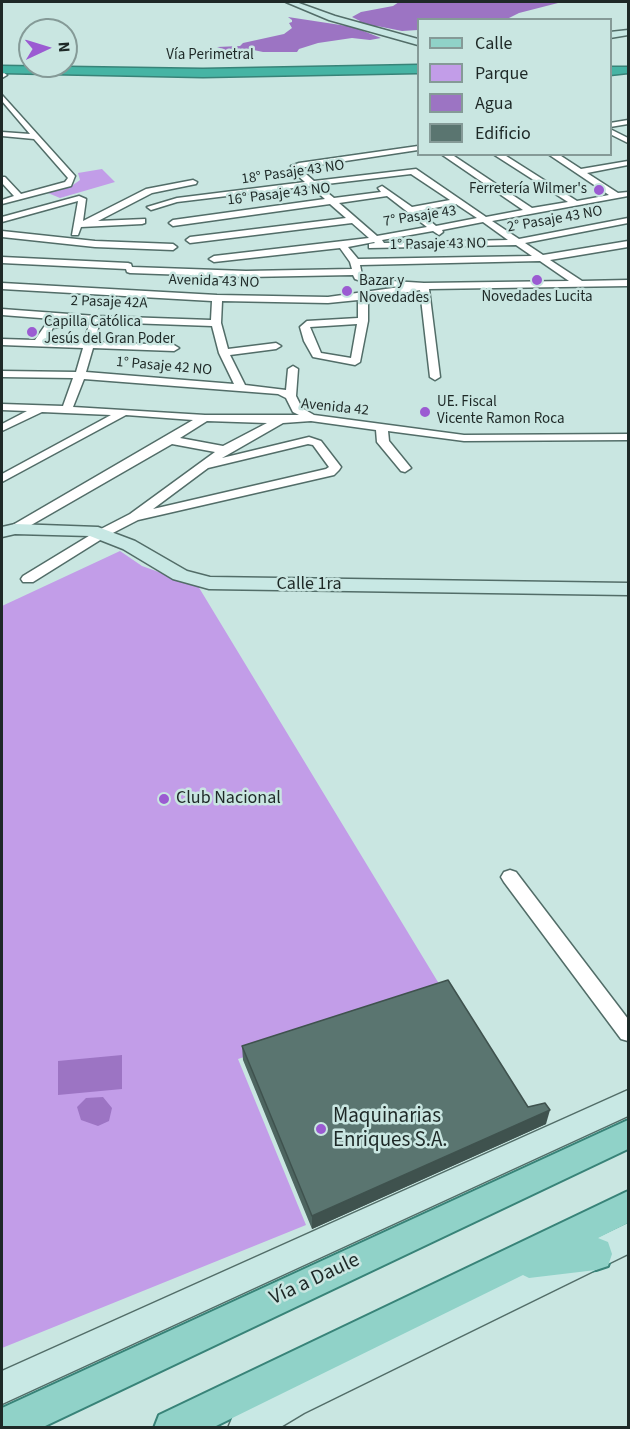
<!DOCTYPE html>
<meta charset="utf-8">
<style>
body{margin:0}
#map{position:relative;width:630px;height:1429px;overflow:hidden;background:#c9e6e1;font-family:"Source Sans 3",sans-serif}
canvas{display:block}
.frame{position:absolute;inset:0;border:3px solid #1e2927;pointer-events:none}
.legend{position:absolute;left:417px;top:18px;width:195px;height:138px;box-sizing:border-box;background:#c9e6e1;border:2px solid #859a97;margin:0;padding:8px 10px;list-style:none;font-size:18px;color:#1e2927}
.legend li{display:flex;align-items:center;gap:12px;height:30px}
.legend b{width:30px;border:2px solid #859a97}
.north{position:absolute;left:18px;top:18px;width:60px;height:60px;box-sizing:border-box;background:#c9e6e1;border:2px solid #859a97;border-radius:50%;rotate:86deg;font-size:16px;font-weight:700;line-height:24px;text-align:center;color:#1e2927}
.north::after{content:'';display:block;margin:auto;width:21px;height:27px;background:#9b5bd2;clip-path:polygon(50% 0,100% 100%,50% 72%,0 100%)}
</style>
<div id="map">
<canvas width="630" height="1429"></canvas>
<div class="frame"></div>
<ul class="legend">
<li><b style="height:8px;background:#90d2c8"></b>Calle</li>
<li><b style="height:16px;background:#c29de8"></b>Parque</li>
<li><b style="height:16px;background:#9c74c3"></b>Agua</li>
<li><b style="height:16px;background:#5a7570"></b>Edificio</li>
</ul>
<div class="north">N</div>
</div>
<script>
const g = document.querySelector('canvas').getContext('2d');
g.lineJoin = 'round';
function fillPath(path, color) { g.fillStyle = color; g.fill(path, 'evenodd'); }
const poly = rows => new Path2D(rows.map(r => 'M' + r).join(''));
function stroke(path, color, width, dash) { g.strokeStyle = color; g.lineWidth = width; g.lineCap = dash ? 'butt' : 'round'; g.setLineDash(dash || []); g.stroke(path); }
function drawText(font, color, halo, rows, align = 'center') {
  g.font = font + ' "Source Sans 3",sans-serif'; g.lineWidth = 5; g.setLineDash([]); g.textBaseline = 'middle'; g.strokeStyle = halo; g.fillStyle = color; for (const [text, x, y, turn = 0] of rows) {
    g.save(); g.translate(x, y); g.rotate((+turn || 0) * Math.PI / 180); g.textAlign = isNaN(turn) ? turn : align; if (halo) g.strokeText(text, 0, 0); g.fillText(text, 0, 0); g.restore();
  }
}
const green = poly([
 [102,169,115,182,60,198,48,193,73,185,80,180,78,173],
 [120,551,142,566,198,586,444,992,238,1059,306,1225,2,1348,2,606]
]);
const water = poly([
 [399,2,558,3,519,13,509,18,510,19,418,20,418,30,402,31,377,26,361,30,381,38,370,40,352,38,318,43,299,49,297,52,263,52,249,49,226,50,217,47,240,46,243,43,284,34,292,28,289,23,292,22,292,20,288,17,347,26,360,21,352,17,361,12,393,6],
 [122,1055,122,1089,58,1095,58,1061],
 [103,1097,112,1108,109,1121,98,1126,81,1120,77,1107,86,1098]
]);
const street = poly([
 [2,74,4,73,7,75,2,78,2,74],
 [2,95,75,176,71,186,2,204,2,200,14,196,2,183,2,177,5,177,21,194,65,182,68,178,34,139,2,136,2,132,30,134,2,101,2,95],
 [628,120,628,124,610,127,610,123,628,120],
 [610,129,628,138,628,143,610,134,610,129],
 [418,146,418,150,299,168,314,181,416,169,486,217,523,210,441,154,451,154,532,208,568,202,493,154,503,154,577,201,609,195,548,154,558,154,581,169,628,161,628,165,587,173,618,193,628,192,628,196,492,221,519,239,628,218,628,223,525,243,543,255,628,241,628,247,550,260,582,281,628,280,628,286,429,289,440,377,435,380,430,377,420,290,368,299,368,321,360,362,355,365,313,357,304,341,300,327,307,321,358,318,358,300,328,303,222,301,221,323,228,349,276,343,281,346,276,349,230,355,245,385,286,390,288,369,293,366,298,369,296,396,302,408,314,415,464,435,628,434,628,440,464,441,388,431,389,441,411,468,405,472,401,471,377,442,376,430,311,421,283,423,222,458,309,437,321,441,341,467,339,470,334,475,138,520,105,537,33,582,23,582,21,579,23,576,97,531,130,514,215,452,172,444,19,532,11,532,9,529,11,526,193,420,126,415,2,482,2,474,111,415,42,412,2,431,2,424,27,411,2,410,2,404,63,406,73,378,2,377,2,371,76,372,83,348,2,345,2,339,35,340,46,324,66,320,2,315,2,309,96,316,211,320,212,301,2,289,2,283,217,295,328,297,400,287,372,285,355,279,353,275,246,277,130,273,127,272,126,269,2,263,2,257,128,263,131,264,132,267,246,271,352,269,350,262,340,248,214,262,209,259,214,256,369,238,352,223,190,243,186,240,190,237,346,218,330,204,173,226,169,223,173,220,325,199,310,186,177,202,151,210,147,207,177,198,305,182,291,170,291,166,299,163,418,146],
 [411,174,450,200,412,207,382,186,378,188,381,192,334,198,318,185,411,174],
 [387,196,427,227,377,236,339,203,387,196],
 [456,204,477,218,436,226,418,211,456,204],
 [483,222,508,240,384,243,382,240,433,231,439,235,443,232,442,230,483,222],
 [374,242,375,243,369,244,369,248,516,245,532,256,358,259,348,247,374,242],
 [540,261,569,281,424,283,376,280,362,275,360,265,540,261],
 [74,320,90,322,84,342,45,340,53,328,74,324,74,320],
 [100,322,212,326,219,353,234,384,86,372,93,348,174,351,179,348,174,345,94,342,100,322],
 [357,324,351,358,321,353,310,327,357,324],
 [84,379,278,394,286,398,293,412,299,415,205,415,73,407,84,379],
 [207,421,267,423,223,446,180,438,207,421],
 [308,444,313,445,329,467,326,469,153,509,208,468,308,444],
 [193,180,197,182,196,184,152,193,98,221,145,219,145,223,142,224,81,227,78,235,72,235,78,201,2,222,2,217,79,196,86,199,83,221,146,189,193,180],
 [2,231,95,241,173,244,177,247,173,250,95,247,2,237,2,231],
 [510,870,516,872,628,1019,628,1041,621,1039,504,882,501,877,504,872,510,870]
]);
const secondary = poly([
 [286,2,296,2,335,16,418,39,418,45,329,20,286,2],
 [628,30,628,35,610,38,610,32,628,30],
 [15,524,98,527,135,541,187,571,210,577,628,583,628,595,209,589,173,579,123,549,90,536,15,534,2,537,2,527,15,524],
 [628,1090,628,1116,2,1404,2,1371,628,1090],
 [628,1223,628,1254,304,1413,279,1428,228,1428,233,1416,280,1389,628,1223]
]);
const primary = poly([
 [628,1120,628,1149,41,1428,2,1428,2,1408,628,1120],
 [628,1191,628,1223,598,1238,608,1242,612,1254,608,1266,596,1270,529,1278,523,1275,212,1428,154,1428,159,1415,628,1191]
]);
const highway = poly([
 [418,65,418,73,203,77,2,73,2,66,203,69,418,65],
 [610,67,628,67,628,73,610,75,610,67]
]);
const wall = poly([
 [328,2,354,2,332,3],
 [242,1046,528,1107,546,1124,312,1229,243,1060]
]);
const shadedWall = poly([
 [550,1110,546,1124,312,1229,312,1216]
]);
const building = poly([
 [448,980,528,1107,545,1103,550,1110,312,1216,242,1046,448,980]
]);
const markers = [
 [599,190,6,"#9b5bd2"],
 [537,280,6,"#9b5bd2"],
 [347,291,6,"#9b5bd2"],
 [32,332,6,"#9b5bd2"],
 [425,412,6,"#9b5bd2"],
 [164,799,6,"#9b5bd2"],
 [321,1129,6,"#9b5bd2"]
];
const farStreetnames = [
 ["Vía Perimetral",210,56],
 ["18° Pasaje 43 NO",293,173,-8],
 ["16° Pasaje 43 NO",279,195,-7],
 ["7° Pasaje 43",420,217,-9],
 ["2° Pasaje 43 NO",555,220,-10],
 ["1° Pasaje 43 NO",438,245,-1],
 ["Avenida 43 NO",214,282,2],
 ["2 Pasaje 42A",109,303,2],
 ["1° Pasaje 42 NO",164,367,5],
 ["Avenida 42",335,408,6]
];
const farPoinames = [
 ["Ferretería Wilmer's",587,190,"right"],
 ["Bazar y",359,282],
 ["Novedades",359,299],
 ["Novedades Lucita",537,298,"center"],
 ["Capilla Católica",44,323],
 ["Jesús del Gran Poder",44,340],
 ["UE. Fiscal",437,403],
 ["Vicente Ramon Roca",437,420]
];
const streetNames = [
 ["Calle 1ra",309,585]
];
const poiNames = [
 ["Club Nacional",176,799]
];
const nearPoinames = [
 ["Maquinarias",333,1117],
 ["Enriques S.A.",333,1141]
];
const nearStreetnames = [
 ["Vía a Daule",315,1280,-25]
];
fillPath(green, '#c29de8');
fillPath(water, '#9c74c3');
stroke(street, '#526d68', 3);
stroke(secondary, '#526d68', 3);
stroke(primary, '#388378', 4);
stroke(highway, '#388378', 3);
fillPath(street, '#fff');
fillPath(secondary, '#c8e8e4');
fillPath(primary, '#90d2c8');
fillPath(highway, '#46b4a4');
fillPath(wall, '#4d6560');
fillPath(shadedWall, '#3f524e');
fillPath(building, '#5a7570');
stroke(building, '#3f524e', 1.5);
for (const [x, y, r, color] of markers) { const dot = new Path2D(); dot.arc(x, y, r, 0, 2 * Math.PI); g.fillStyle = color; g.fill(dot); stroke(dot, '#c9e6e1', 2); }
drawText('15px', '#1e2927', '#c9e6e1', farStreetnames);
drawText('15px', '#1e2927', '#c9e6e1', farPoinames, 'left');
drawText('18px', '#1e2927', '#c9e6e1', streetNames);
drawText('18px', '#1e2927', '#c9e6e1', poiNames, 'left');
drawText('21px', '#1e2927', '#c9e6e1', nearPoinames, 'left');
drawText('21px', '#1e2927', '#c9e6e1', nearStreetnames);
</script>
